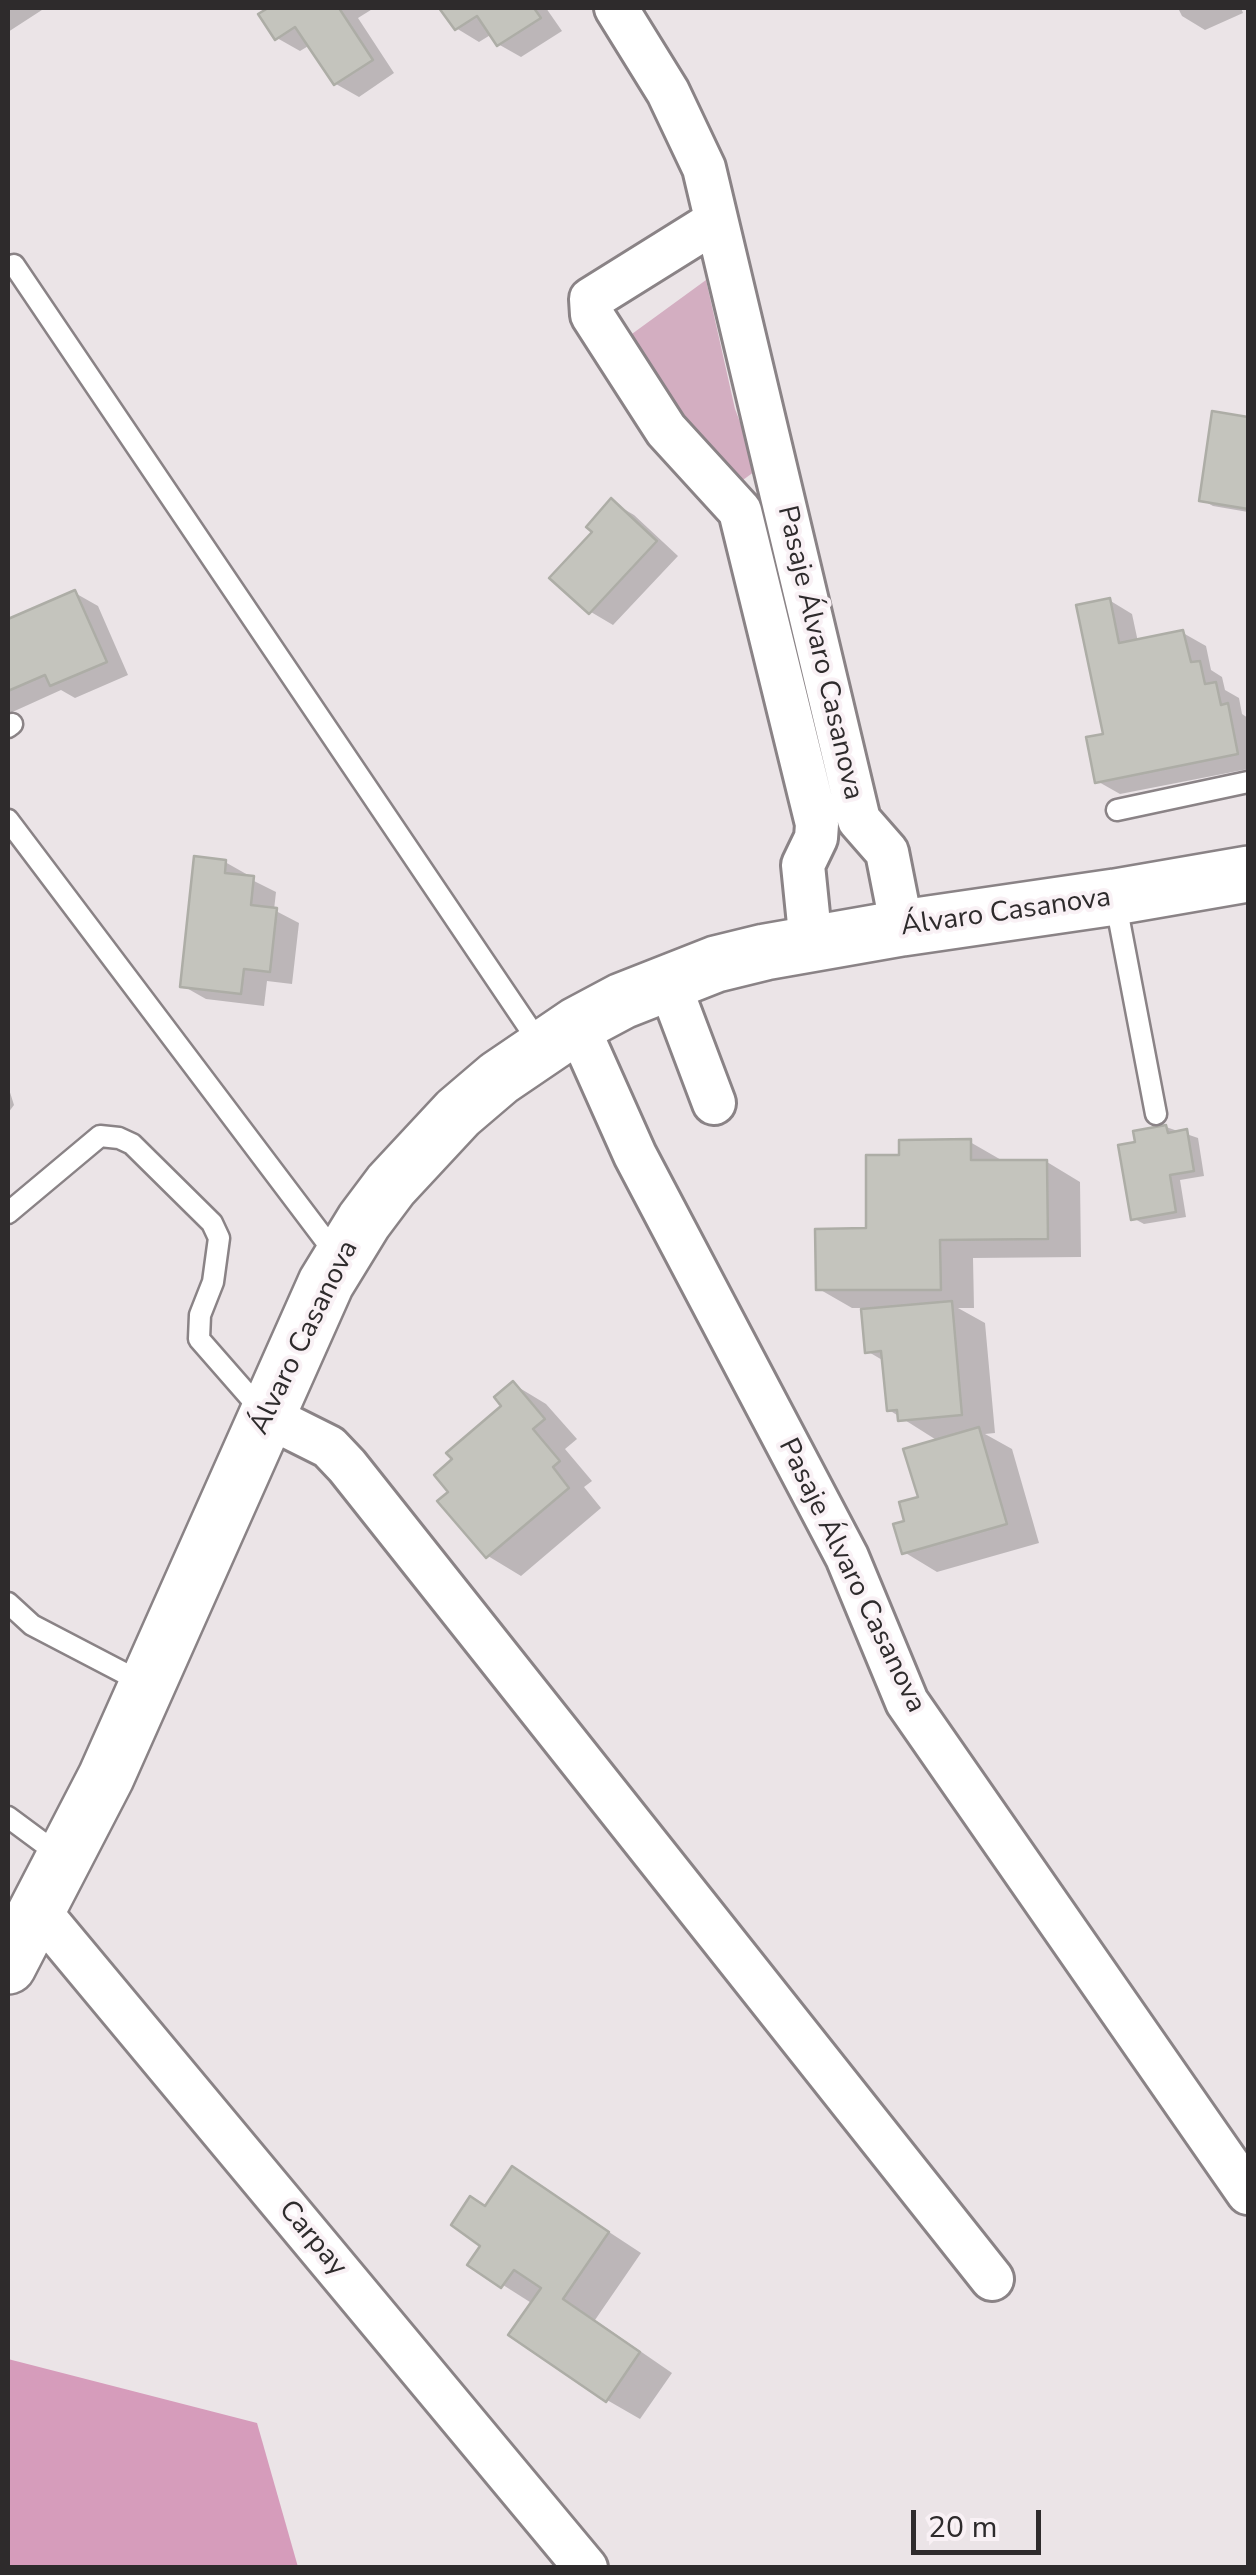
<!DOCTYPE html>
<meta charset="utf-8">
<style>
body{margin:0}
#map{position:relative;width:1256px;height:2575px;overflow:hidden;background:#ebe4e7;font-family:"Nunito Sans",sans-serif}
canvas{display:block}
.frame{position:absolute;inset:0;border:10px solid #2e2b2c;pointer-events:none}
.scale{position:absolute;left:911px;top:2510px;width:130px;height:45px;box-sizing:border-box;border:5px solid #2e2b2c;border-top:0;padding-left:12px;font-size:30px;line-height:35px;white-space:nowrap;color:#2e2b2c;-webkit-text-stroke:8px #f9f1f5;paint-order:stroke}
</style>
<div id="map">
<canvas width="1256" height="2575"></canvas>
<div class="frame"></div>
<div class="scale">20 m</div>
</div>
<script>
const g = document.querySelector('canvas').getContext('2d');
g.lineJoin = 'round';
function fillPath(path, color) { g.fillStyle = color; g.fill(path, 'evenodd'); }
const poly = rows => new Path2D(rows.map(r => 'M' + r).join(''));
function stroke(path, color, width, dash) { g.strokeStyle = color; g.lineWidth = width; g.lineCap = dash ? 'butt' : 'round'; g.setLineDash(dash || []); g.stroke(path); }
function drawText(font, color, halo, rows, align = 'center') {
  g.font = font + ' "Nunito Sans",sans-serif'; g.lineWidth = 8; g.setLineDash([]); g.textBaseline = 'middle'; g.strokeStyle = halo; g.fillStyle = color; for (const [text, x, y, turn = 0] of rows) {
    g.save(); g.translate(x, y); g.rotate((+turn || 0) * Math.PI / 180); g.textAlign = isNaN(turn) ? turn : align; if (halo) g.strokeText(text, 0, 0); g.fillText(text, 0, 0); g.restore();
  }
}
const green = poly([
 [706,280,735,409,758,469,736,485,686,435,625,339]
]);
const forest = poly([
 [8,2359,257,2423,298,2567,8,2567]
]);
const shadow = poly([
 [8,8,45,8,8,32],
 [272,8,374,8,358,18,394,73,359,97,336,84,310,45,300,51,277,38,262,15],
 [442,8,546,8,562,31,521,57,498,44,492,34,479,42,456,28],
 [1178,8,1241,8,1243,13,1205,30,1182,16],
 [1214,414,1248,420,1248,512,1213,506,1202,500],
 [612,502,634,515,678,556,613,625,591,612,553,578,595,532],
 [75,593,98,606,128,675,75,698,61,690,8,714,8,622],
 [1109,600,1132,614,1138,642,1183,633,1206,646,1211,670,1222,677,1225,690,1239,698,1242,714,1248,718,1248,769,1120,794,1097,781,1106,736],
 [225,862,248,875,248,878,276,892,274,910,299,923,292,984,267,981,264,1006,206,999,183,986],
 [8,1086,14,1105,8,1113],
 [1166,1127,1198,1138,1204,1176,1180,1180,1186,1217,1144,1224,1133,1218,1138,1144],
 [970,1142,1003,1161,1047,1162,1080,1182,1081,1257,973,1258,974,1308,958,1308,985,1323,995,1433,985,1434,1012,1449,1039,1543,937,1572,904,1552,938,1441,889,1410,884,1361,867,1351,863,1308,852,1308,819,1289,869,1230,901,1157],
 [513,1384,546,1404,577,1439,565,1449,592,1481,584,1487,601,1508,521,1576,488,1556,452,1492,505,1407],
 [513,2169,641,2253,595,2320,672,2373,640,2419,607,2400,533,2304,470,2264,484,2245,487,2208]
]);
const building = poly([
 [268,8,339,8,373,60,334,85,295,27,275,40,258,14,268,8],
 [439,8,534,8,541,18,497,46,477,16,455,30,439,8],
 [1212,411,1248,417,1248,509,1199,501,1212,411],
 [611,498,657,541,589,614,549,578,592,532,586,527,611,498],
 [75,590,107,662,50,686,45,675,8,691,8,619,75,590],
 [1110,598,1119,643,1183,630,1191,662,1200,661,1205,684,1216,682,1221,705,1228,703,1238,754,1095,783,1086,737,1103,734,1076,605,1110,598],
 [194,856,226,860,225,873,254,876,251,905,277,908,270,972,244,969,241,994,180,987,194,856],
 [1166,1125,1168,1133,1187,1129,1194,1171,1170,1175,1176,1212,1131,1220,1118,1145,1135,1142,1133,1131,1166,1125],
 [971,1139,971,1160,1047,1160,1048,1239,940,1240,941,1290,816,1290,815,1229,866,1228,866,1155,899,1155,899,1140,971,1139],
 [952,1301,962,1415,898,1421,897,1410,887,1411,881,1351,865,1353,861,1309,952,1301],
 [513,1381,545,1419,533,1429,560,1461,553,1467,569,1488,486,1558,437,1501,448,1492,434,1475,452,1459,446,1453,501,1406,494,1397,513,1381],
 [979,1427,1007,1524,902,1554,893,1524,904,1521,899,1502,918,1497,903,1449,979,1427],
 [512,2166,609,2232,563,2299,640,2352,606,2402,508,2335,541,2288,514,2270,501,2288,467,2265,480,2246,451,2225,470,2196,485,2206,512,2166]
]);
const lane = poly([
 [14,265,542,1047],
 [8,727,12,724],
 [1117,810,1248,782],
 [8,820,338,1257],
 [1115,899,1156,1114],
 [8,1213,100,1136,119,1138,132,1144,212,1223,219,1238,213,1282,200,1315,199,1339,262,1411],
 [8,1603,32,1625,147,1685],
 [8,1817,62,1857]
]);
const street = poly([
 [616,8,668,92,704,168,859,820,887,852,902,928],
 [716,221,591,299,592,315,666,430,740,511,817,824,816,838,803,865,811,944],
 [668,981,714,1103],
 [577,1025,635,1155,847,1557,907,1702,1248,2193],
 [265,1415,329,1447,347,1466,992,2279],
 [38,1910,586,2568]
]);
const secondary = poly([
 [8,1966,106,1777,326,1283,364,1221,391,1185,458,1113,499,1078,577,1025,622,1001,716,964,765,952,902,928,1115,897,1248,874]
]);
const streetNames = [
 ["Pasaje Álvaro Casanova",819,653,77],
 ["Álvaro Casanova",1006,913,-8],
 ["Álvaro Casanova",305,1338,-64],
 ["Pasaje Álvaro Casanova",851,1576,64],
 ["Carpay",312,2239,50]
];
fillPath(green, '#d3aec1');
fillPath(forest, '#d69cbb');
fillPath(shadow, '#0003');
fillPath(building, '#c4c4bd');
stroke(building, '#adada6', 2.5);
stroke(lane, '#8a8386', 25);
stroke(street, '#8a8386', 48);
stroke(secondary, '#8a8386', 60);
stroke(lane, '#fff', 20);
stroke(street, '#fff', 42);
stroke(secondary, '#fff', 55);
drawText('28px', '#2e2b2c', '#f9f1f5', streetNames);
</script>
